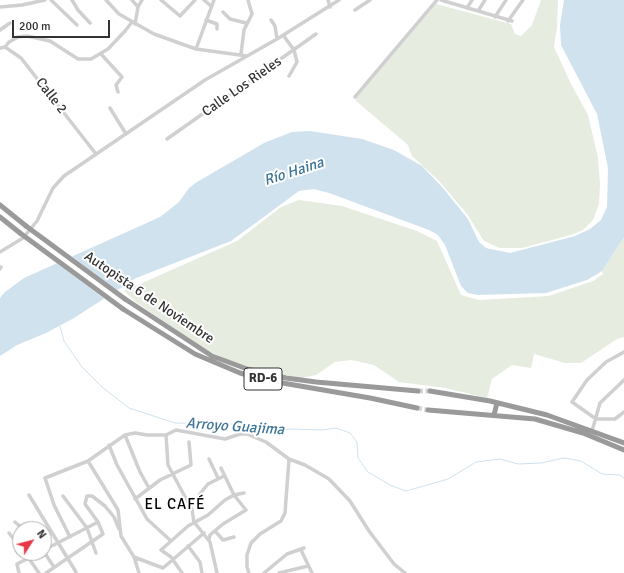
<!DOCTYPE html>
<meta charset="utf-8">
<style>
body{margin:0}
#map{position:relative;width:624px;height:573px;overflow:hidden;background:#fff;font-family:Signika,sans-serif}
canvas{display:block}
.north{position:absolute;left:12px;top:521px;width:40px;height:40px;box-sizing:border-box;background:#fff;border:1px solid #adadad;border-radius:50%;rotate:54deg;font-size:11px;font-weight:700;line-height:16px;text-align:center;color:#333}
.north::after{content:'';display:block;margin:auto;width:14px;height:18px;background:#e63946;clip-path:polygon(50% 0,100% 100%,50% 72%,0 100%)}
.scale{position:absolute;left:12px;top:20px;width:98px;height:18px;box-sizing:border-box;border:2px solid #333;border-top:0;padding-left:5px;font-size:12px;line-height:14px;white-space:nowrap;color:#333;-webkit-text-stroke:3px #fff;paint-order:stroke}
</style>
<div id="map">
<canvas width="624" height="573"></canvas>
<div class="north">N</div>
<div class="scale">200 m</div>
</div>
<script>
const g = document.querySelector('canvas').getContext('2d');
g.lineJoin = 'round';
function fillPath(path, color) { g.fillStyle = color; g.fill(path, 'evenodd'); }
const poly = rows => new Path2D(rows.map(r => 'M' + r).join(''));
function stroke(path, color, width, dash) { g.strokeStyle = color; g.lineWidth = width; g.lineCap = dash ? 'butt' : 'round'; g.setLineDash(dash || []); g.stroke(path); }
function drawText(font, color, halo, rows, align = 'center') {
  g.font = font + ' Signika,sans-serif'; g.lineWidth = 4; g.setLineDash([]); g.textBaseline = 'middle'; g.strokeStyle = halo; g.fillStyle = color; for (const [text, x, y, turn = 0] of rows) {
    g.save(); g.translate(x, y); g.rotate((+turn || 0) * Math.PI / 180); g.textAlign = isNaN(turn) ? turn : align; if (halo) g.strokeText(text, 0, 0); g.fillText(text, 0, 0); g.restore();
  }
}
const green = poly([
 [541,0,558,0,557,27,554,47,571,84,588,115,598,158,600,185,599,204,593,220,583,230,571,235,522,248,500,248,484,241,467,214,439,181,412,156,408,145,355,100,436,4,511,24,515,34,521,36,532,25],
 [299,200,342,206,417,231,437,241,461,295,479,300,549,296,593,281,603,274,602,271,624,237,624,337,617,339,581,363,565,363,534,354,531,368,512,365,492,379,487,398,445,388,399,382,374,365,351,360,335,362,316,375,301,378,263,371,231,362,197,345,136,302,124,291,237,241,281,207]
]);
const water = poly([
 [564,0,624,0,624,237,602,271,587,280,546,293,478,295,468,293,461,286,445,245,438,235,429,230,329,193,314,189,299,191,231,241,136,278,74,318,46,333,17,345,0,356,0,298,5,292,24,278,160,217,179,202,189,188,197,182,264,143,292,132,310,131,362,139,394,150,422,166,443,188,468,219,479,242,486,248,510,253,575,236,590,229,601,220,607,207,608,168,597,114,561,45,560,25]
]);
const pier = poly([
 [70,255,119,292,106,300,55,262]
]);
const stream = poly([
 [60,326,64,341,82,367,102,387,129,408,175,423,230,424,270,432,291,429,322,430,336,428,350,433,357,442,358,458,368,472,390,485,406,491,448,479,476,462,500,459,518,464,541,463,564,458,581,461,602,474,620,475,624,478]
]);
const highwayTunnel = poly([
 [418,391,430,391],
 [417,408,428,410]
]);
const minor = poly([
 [51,0,77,25],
 [72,0,78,10,90,23],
 [106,0,119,14,154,34,196,49,247,56],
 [132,0,138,7],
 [161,0,180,16,195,0],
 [204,0,211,6],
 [328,0,330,7],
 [441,0,512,21],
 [0,7,22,5,45,0],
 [467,8,472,0],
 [355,10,370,0],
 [478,11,485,0],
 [223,12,230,19,246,23],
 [495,17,506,0],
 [206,20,217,24,217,29],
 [271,20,275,26,277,39],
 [508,21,523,0],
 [135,24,138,7,142,0],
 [0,30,10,23],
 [283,35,294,50,297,62,289,76],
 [5,47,9,42,18,37,27,36,50,41,78,59,91,59,108,49,125,31,132,22],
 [0,48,5,47,21,58,96,154],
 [196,49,214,0],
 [101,54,122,77,116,85,118,92],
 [241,54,244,30,252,14,248,0],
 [355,97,437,0],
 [110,108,126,134],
 [167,139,316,34],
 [0,252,23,238,37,221,53,188,64,176,205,80,277,39,339,0],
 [0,269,1,267],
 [624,352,606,362,587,380,572,402,596,419,615,419,624,412],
 [592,431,600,403,624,380],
 [125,435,140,472,149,488],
 [166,435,168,465,192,510,194,522,210,542,217,573],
 [109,445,117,465,147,519,171,541],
 [209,459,218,478],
 [88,461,118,510,121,536,134,557,163,568,204,533],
 [29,495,76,572],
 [199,495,208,484,224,476],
 [63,496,87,528,96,553],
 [135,499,160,480,191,465,189,442],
 [15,522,23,529],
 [215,531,223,540,234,537],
 [9,533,20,547],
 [70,537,54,505,45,478,88,461,125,435,135,433,147,435,166,435,176,430,225,439,240,434,247,434,266,442,289,459,305,465,329,479,350,501,369,531,394,564,405,573],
 [209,540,210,535,223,524,246,510,234,495,221,468],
 [188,546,200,562,202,573],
 [44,550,98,522],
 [301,550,312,573],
 [44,552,54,567],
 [25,553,39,573],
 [134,557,139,573],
 [19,573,17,564,38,553],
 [46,573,103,534,98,522,85,504,87,496,92,496,105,506,114,517,119,529],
 [182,573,171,557,161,550,188,526,208,515,225,500,234,495,244,493],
 [249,573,247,567,247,555,251,543,260,534,281,521,285,513,289,459],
 [264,573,287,554,304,548],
 [279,573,308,566]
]);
const highway = poly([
 [0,205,26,226],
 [0,217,20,233],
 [125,299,212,356,247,369,286,378,316,382,418,391],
 [123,309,195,354,240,373,265,380,370,398,417,408],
 [430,391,490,401,547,415,624,443],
 [428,410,535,419,583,433,624,450],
 [494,415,497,403]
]);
const highwayBridge = poly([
 [26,226,125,299],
 [20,233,123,309]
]);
const shields = [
 [263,379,38]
];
const shieldNames = [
 ["RD-6",263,379]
];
const streetNames = [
 ["Calle Los Rieles",242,87,-35],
 ["Calle 2",51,96,52],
 ["Autopista 6 de Noviembre",149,298,34]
];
const waterNames = [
 ["Río Haina",294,172,-18],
 ["Arroyo Guajima",235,427,4]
];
const neighbourhoodNames = [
 ["EL CAFÉ",175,505]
];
fillPath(green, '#e6ecdf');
fillPath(water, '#cfe2ee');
fillPath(pier, '#fff');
stroke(stream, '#cfe2ee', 1);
stroke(highwayTunnel, '#d6d6d6', 5, [5, 2.5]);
stroke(minor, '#d0d0d0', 3.5);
stroke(highway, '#9a9a9a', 5);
stroke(highwayBridge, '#9a9a9a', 5);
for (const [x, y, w] of shields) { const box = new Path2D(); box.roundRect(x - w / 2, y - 11, w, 22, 3); g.fillStyle = '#fff'; g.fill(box); stroke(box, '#333', 1); }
drawText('bold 13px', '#333', null, shieldNames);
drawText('14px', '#333', '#fff', streetNames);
drawText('italic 15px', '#3f7597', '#fff', waterNames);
g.letterSpacing = '1px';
drawText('15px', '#000', '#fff', neighbourhoodNames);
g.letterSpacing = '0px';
</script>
